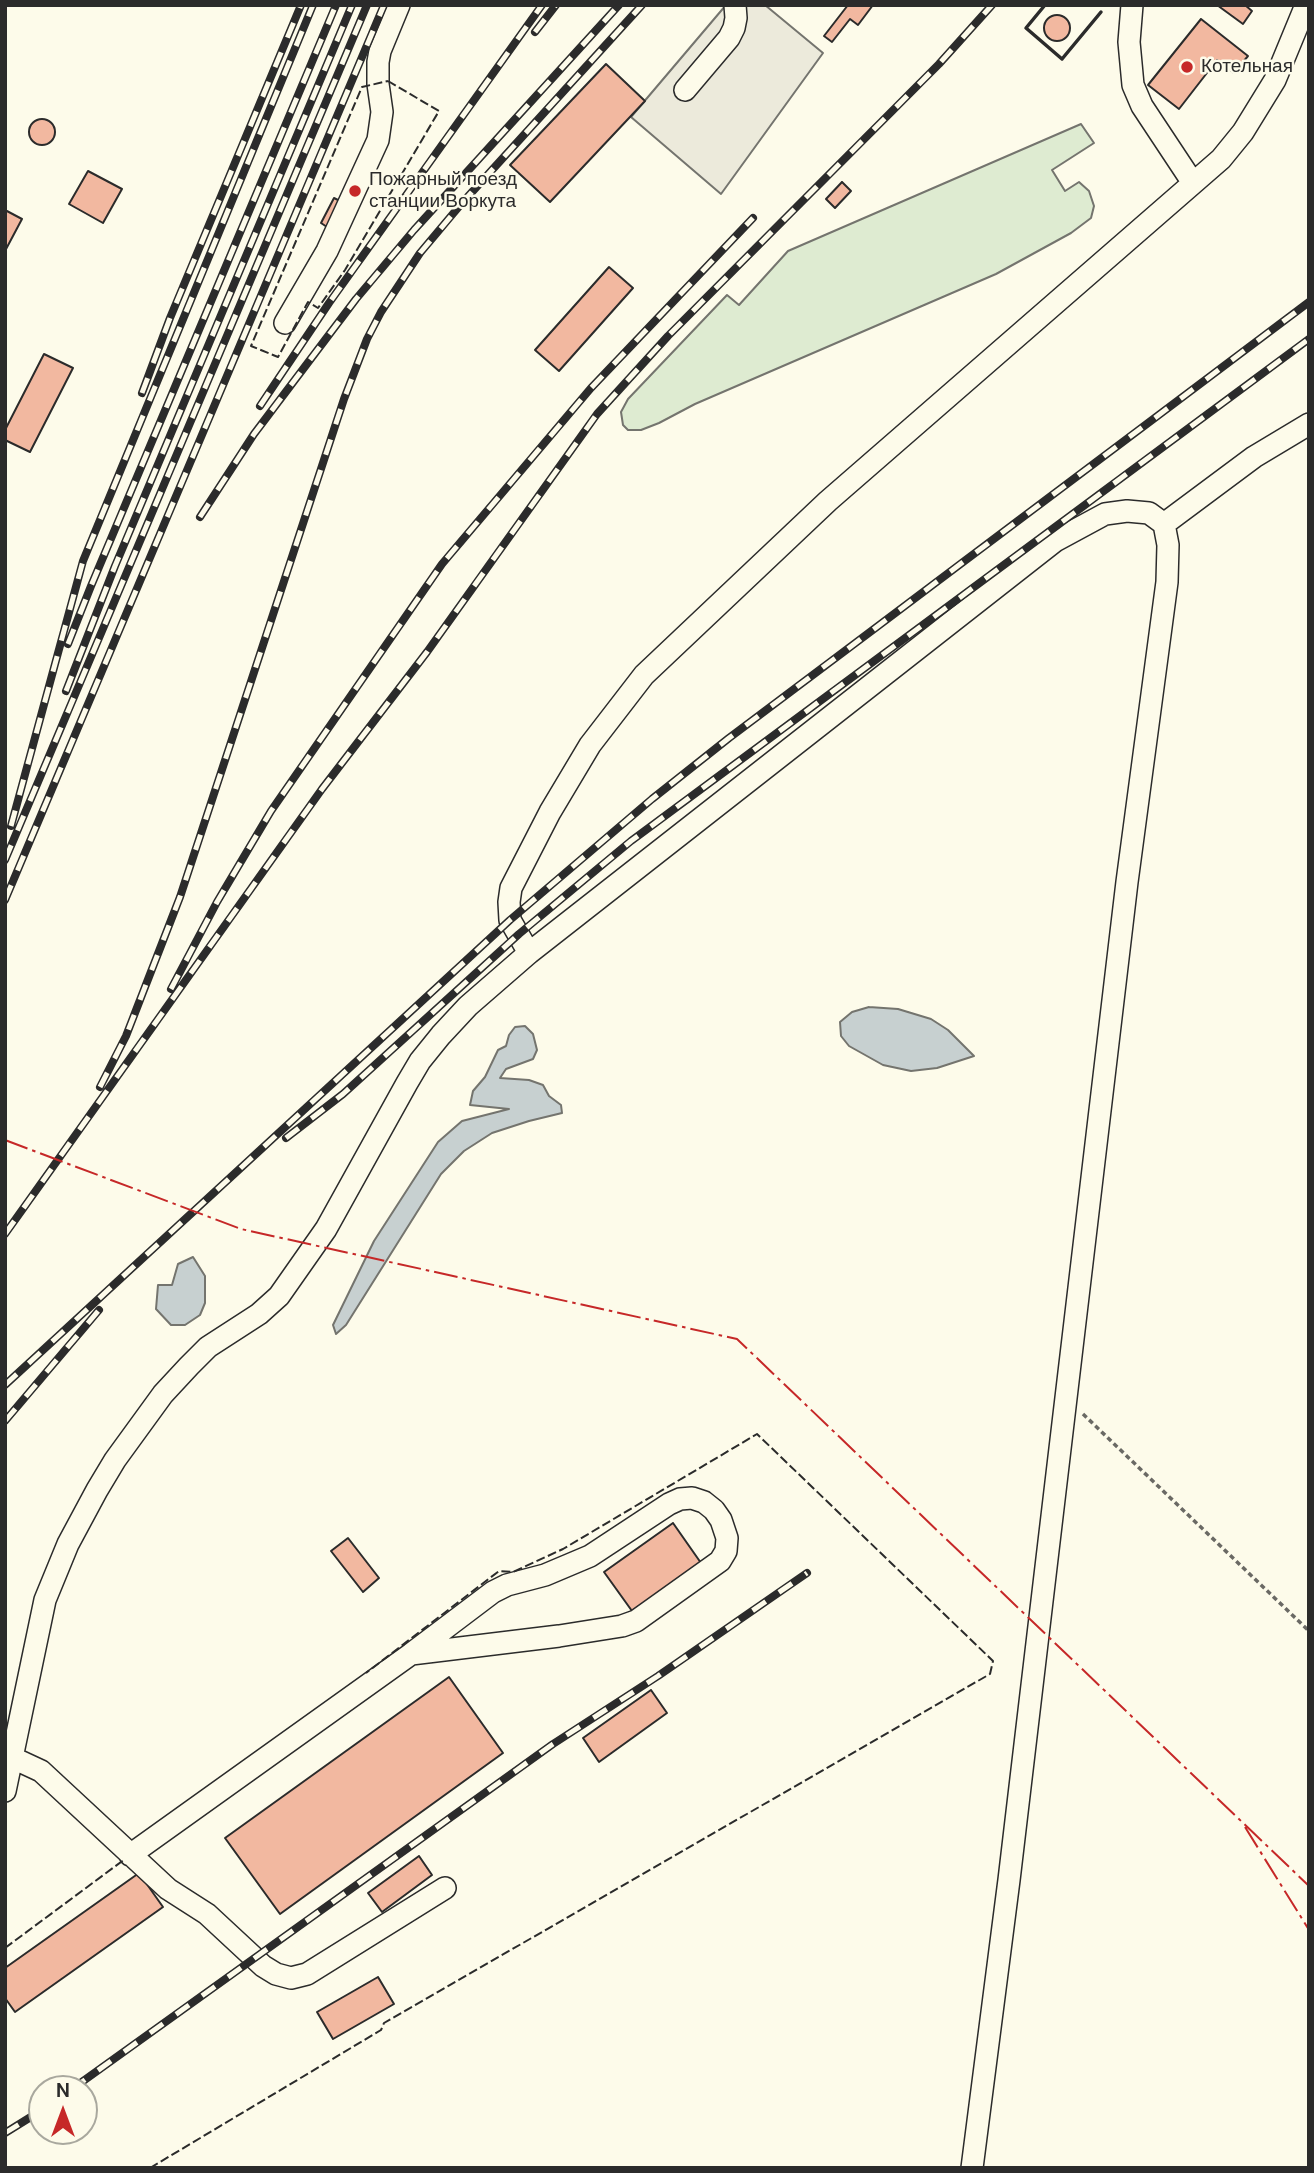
<!DOCTYPE html>
<meta charset="utf-8">
<style>
body{margin:0}
#map{position:relative;width:1314px;height:2173px;overflow:hidden;background:#fdfbea;font-family:"DM Sans",sans-serif}
canvas{display:block}
.frame{position:absolute;inset:0;border:7px solid #2b2b2b;pointer-events:none}
.north{position:absolute;left:28px;top:2075px;width:70px;height:70px;box-sizing:border-box;background:#fdfbea;border:2px solid #a9a89e;border-radius:50%;rotate:0deg;font-size:19px;font-weight:700;line-height:28px;text-align:center;color:#2b2b2b}
.north::after{content:'';display:block;margin:auto;width:24px;height:32px;background:#c62828;clip-path:polygon(50% 0,100% 100%,50% 72%,0 100%)}
</style>
<div id="map">
<canvas width="1314" height="2173"></canvas>
<div class="frame"></div>
<div class="north">N</div>
</div>
<script>
const g = document.querySelector('canvas').getContext('2d');
g.lineJoin = 'round';
function fillPath(path, color) { g.fillStyle = color; g.fill(path, 'evenodd'); }
const poly = rows => new Path2D(rows.map(r => 'M' + r).join(''));
function stroke(path, color, width, dash) { g.strokeStyle = color; g.lineWidth = width; g.lineCap = dash ? 'butt' : 'round'; g.setLineDash(dash || []); g.stroke(path); }
function drawText(font, color, halo, rows, align = 'center') {
  g.font = font + ' "DM Sans",sans-serif'; g.lineWidth = 5; g.setLineDash([]); g.textBaseline = 'middle'; g.strokeStyle = halo; g.fillStyle = color; for (const [text, x, y, turn = 0] of rows) {
    g.save(); g.translate(x, y); g.rotate((+turn || 0) * Math.PI / 180); g.textAlign = isNaN(turn) ? turn : align; if (halo) g.strokeText(text, 0, 0); g.fillText(text, 0, 0); g.restore();
  }
}
const green = poly([
 [1081,124,1094,143,1052,170,1065,191,1079,182,1089,191,1094,206,1091,218,1071,233,996,274,695,404,659,423,641,430,628,430,623,425,621,412,628,399,727,295,739,305,788,251,1081,124]
]);
const parking = poly([
 [726,5,765,5,823,53,721,194,631,117,726,5]
]);
const water = poly([
 [869,1007,898,1009,931,1019,948,1030,974,1056,937,1068,911,1071,883,1065,849,1046,841,1036,840,1022,852,1012,869,1007],
 [525,1026,533,1034,537,1050,533,1059,506,1069,500,1078,529,1080,543,1085,549,1096,561,1105,562,1113,529,1121,492,1133,464,1151,441,1174,346,1325,336,1334,333,1325,374,1241,438,1142,462,1121,509,1109,470,1105,473,1091,485,1077,498,1050,506,1046,509,1035,515,1027,525,1026],
 [193,1257,205,1276,205,1303,200,1315,185,1325,171,1325,156,1309,158,1285,172,1285,178,1264,193,1257]
]);
const building = poly([
 [848,5,873,5,858,25,850,19,832,42,824,36,848,5],
 [1217,5,1245,5,1252,11,1243,24,1217,5],
 '1044 28a13 13 0 1 1 26 0a13 13 0 1 1-26 0Z',
 [1201,19,1248,56,1234,73,1217,60,1179,109,1148,85,1201,19],
 [606,64,645,101,550,202,510,165,606,64],
 '29 132a13 13 0 1 1 26 0a13 13 0 1 1-26 0Z',
 [88,171,122,189,103,223,69,204,88,171],
 [842,182,851,191,835,208,826,199,842,182],
 [334,198,344,203,330,229,321,223,334,198],
 [5,210,22,219,5,251,5,210],
 [609,267,633,288,559,371,535,350,609,267],
 [44,354,73,368,30,452,5,440,5,430,44,354],
 [673,1523,701,1563,632,1611,604,1572,673,1523],
 [348,1538,379,1578,363,1592,331,1551,348,1538],
 [449,1677,503,1753,280,1914,225,1838,449,1677],
 [651,1690,667,1713,599,1762,583,1738,651,1690],
 [419,1856,432,1875,382,1912,368,1893,419,1856],
 [139,1873,163,1907,15,2012,5,1998,5,1968,139,1873],
 [378,1977,394,2004,333,2039,317,2012,378,1977]
]);
const path = poly([
 [1083,1414,1309,1631]
]);
const minor = poly([
 [1132,5,1129,42,1133,85,1142,106,1193,183],
 [685,90,729,38,734,28,736,18,735,5],
 [285,323,327,251,378,140,382,112,378,84,378,62,380,51,399,5],
 [1164,524,1254,457,1309,424],
 [529,953,510,920,509,902,511,888,550,812,590,745,644,675,828,501,1221,159,1243,132,1275,80,1306,5],
 [13,1758,41,1771,168,1889,207,1914,263,1966,276,1974,291,1978,307,1974,445,1888],
 [5,1791,45,1600,68,1544,97,1490,115,1460,163,1394,189,1366,208,1347,259,1314,279,1296,326,1229,407,1083,420,1061,441,1035,468,1006,529,953,1055,541,1105,514,1127,511,1149,513,1164,524,1168,545,1167,582,1127,882,1009,1880,972,2168],
 [130,1855,411,1654,493,1592,507,1585,545,1575,590,1556,669,1504,680,1499,692,1498,704,1502,714,1510,721,1520,727,1538,726,1551,720,1561,636,1621,622,1626,559,1636,411,1654]
]);
const rail = poly([
 [535,32,556,5],
 [142,393,170,318,301,5],
 [260,406,329,303,542,5],
 [200,517,254,434,356,299,414,230,619,5],
 [68,644,91,586,336,5],
 [66,691,115,566,352,5],
 [11,826,83,561,313,5],
 [5,860,367,5],
 [5,900,384,5],
 [171,989,217,902,271,811,442,564,591,388,753,218],
 [100,1087,126,1036,180,897,344,399,367,339,381,312,420,253,462,203,642,5],
 [286,1138,343,1094,519,934,631,841,1309,339],
 [5,1234,322,789,427,652,597,414,668,336,939,64,992,5],
 [5,1385,510,920,652,799,729,738,1309,302],
 [5,1421,99,1310],
 [72,2089,553,1744,658,1676,807,1573],
 [5,2133,42,2110]
]);
const fence = poly([
 [388,81,439,111,345,270,318,308,308,302,278,357,251,346,362,87,388,81],
 [5,1948,125,1859],
 [150,2168,381,2030,384,2023,990,1674,993,1661,757,1434,563,1549,513,1572,499,1571,366,1673]
]);
const wall = poly([
 [1045,5,1026,28,1062,59,1101,12]
]);
const power = poly([
 [5,1140,241,1229,737,1339,1309,1886],
 [1245,1827,1309,1930]
]);
const markers = [
 [1187,67,7,"#c62828"],
 [355,191,7,"#c62828"]
];
const poiNames = [
 ["Котельная",1201,67],
 ["Пожарный поезд",369,180],
 ["станции Воркута",369,202]
];
fillPath(green, '#deebd1');
stroke(green, '#74746e', 2);
fillPath(parking, '#eceadb');
stroke(parking, '#74746e', 2);
fillPath(water, '#c7d0d0');
stroke(water, '#74746e', 2);
fillPath(building, '#f2b8a0');
stroke(building, '#2b2b2b', 2);
stroke(minor, '#2b2b2b', 24);
stroke(path, '#6a6964', 3.5, [5, 3.5]);
stroke(minor, '#fdfbea', 21);
stroke(rail, '#2b2b2b', 8);
stroke(rail, '#fdfbea', 5, [16]);
stroke(fence, '#2b2b2b', 2, [9, 3.5]);
stroke(wall, '#2b2b2b', 3.5);
stroke(power, '#c62828', 2, [24, 5, 3.5, 5]);
for (const [x, y, r, color] of markers) { const dot = new Path2D(); dot.arc(x, y, r, 0, 2 * Math.PI); g.fillStyle = color; g.fill(dot); stroke(dot, '#fdfbea', 2.5); }
drawText('19px', '#2b2b2b', '#fdfbea', poiNames, 'left');
</script>
